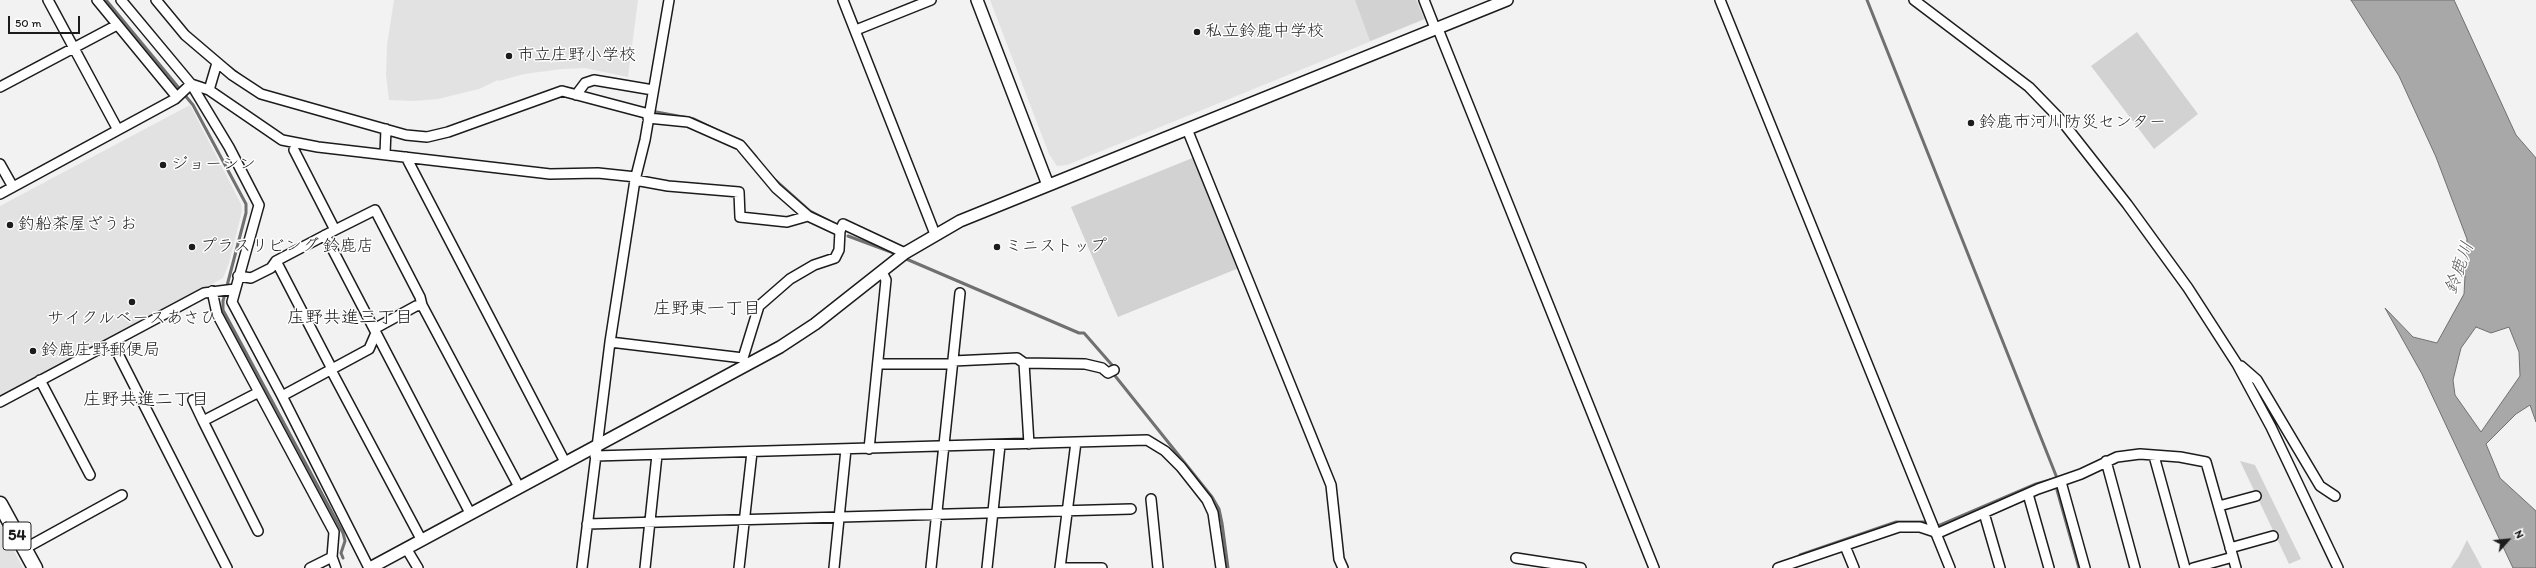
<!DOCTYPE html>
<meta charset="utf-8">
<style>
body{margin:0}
#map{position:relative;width:2536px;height:568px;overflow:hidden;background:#f2f2f2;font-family:Itim,sans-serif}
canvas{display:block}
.north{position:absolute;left:2488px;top:520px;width:40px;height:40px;-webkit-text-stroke:3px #fff;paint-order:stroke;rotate:63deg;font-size:11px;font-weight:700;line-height:16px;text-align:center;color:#1c1c1c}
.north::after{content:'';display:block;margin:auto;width:14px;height:18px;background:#1c1c1c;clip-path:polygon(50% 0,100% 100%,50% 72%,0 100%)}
.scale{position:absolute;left:8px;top:16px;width:72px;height:18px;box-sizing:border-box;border:2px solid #1c1c1c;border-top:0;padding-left:5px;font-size:12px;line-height:14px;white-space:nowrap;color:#1c1c1c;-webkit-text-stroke:3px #fff;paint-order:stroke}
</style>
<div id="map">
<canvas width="2536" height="568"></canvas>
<div class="north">N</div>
<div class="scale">50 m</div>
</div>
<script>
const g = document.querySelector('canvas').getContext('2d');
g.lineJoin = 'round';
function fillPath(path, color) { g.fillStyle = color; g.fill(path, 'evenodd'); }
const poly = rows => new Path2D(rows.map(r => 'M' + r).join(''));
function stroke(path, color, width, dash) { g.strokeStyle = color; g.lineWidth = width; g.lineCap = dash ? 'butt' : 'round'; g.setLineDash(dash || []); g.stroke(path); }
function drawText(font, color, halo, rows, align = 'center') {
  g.font = font + ' Itim,"Klee One",sans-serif'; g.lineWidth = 3; g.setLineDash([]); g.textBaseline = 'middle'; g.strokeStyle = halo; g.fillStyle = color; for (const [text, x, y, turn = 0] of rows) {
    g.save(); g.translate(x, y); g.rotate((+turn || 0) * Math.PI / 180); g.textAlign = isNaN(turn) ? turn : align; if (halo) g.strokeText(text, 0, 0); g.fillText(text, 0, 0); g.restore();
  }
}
const built = poly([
 [394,0,638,0,628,77,585,68,562,69,524,74,499,81,498,80,479,89,438,99,414,101,389,100,386,75,387,45],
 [990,0,1421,0,1428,18,1067,165,1057,166,1049,154],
 [190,105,241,204,242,211,229,263,223,278,0,398,0,206],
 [0,524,23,568,0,568]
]);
const green = poly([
 [1355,0,1416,0,1424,19,1370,41],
 [2137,32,2198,114,2154,149,2091,66],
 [1195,157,1239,268,1118,317,1071,207],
 [2240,461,2255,465,2301,559,2289,564],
 [2467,540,2482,568,2451,568,2459,556]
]);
const water = poly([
 [2351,0,2454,0,2516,135,2536,158,2536,422,2530,405,2516,414,2486,444,2500,478,2536,511,2536,568,2513,568,2422,374,2385,308,2413,337,2437,343,2464,294,2467,239,2436,157,2399,76,2351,0],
 [2476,327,2491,333,2509,327,2519,352,2520,376,2481,432,2455,395,2453,380,2461,348,2476,327]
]);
const stream = poly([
 [106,0,193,105,246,204,246,213,223,301,223,310,343,533,345,541,341,553,343,558],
 [1867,0,2057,478,2036,484,1938,526],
 [228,66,241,76],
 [566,88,578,90],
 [651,111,694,119,725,134],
 [744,143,756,157],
 [772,177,810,211,829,221],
 [848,236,899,255],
 [904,258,1079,333,1084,333,1112,365,1112,372,1212,497,1219,509,1222,523,1228,568],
 [2057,490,2079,568],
 [1800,555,1896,522,1927,522]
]);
const minor = poly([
 [48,0,118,130],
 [97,0,176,96],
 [121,0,191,84,229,147,259,205,232,302,282,396,369,349,376,333],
 [156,0,185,35,232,75,261,94,406,135,427,137,448,132,562,91,649,114],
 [843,0,935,234],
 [1424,0,1435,28],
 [1720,0,1950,568],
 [1914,0,2029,87,2061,120,2127,204,2188,288,2237,364,2271,427,2338,568],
 [1438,29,1654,568],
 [856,30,931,0],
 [191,84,209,90,282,140,318,147,550,174,598,173,636,177],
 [0,87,117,25],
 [209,90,217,63],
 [576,95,585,83,594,80,653,90],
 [648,118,688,122,740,145,776,188,808,216,840,231],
 [1187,129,1331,485,1339,559,1343,568],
 [385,154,386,129],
 [406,157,565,462],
 [0,164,13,187],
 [635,180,668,186,739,192,740,217,787,222,808,216],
 [0,194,175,99,191,84],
 [335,230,375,210,420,297,422,305,416,306,374,329],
 [325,235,470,513],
 [276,261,332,369],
 [238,276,251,278,271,268,276,261,335,230,294,150],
 [212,291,217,314,334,532,332,557,336,568],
 [422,305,519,487],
 [112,342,227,568],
 [610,342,743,358,745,363],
 [743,358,759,306,790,279,814,265,835,258,839,250,840,231,843,224,905,253],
 [953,361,1017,358,1024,363,1029,444],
 [1024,363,1085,364,1102,368,1108,373,1114,370],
 [879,364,952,364],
 [2241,366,2257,380,2320,486,2335,496],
 [331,370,421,539],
 [40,380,90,475],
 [282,396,369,568],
 [193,400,203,421],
 [0,402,204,293,235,289],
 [1076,442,1147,440,1165,451,1181,467,1207,500,1213,513,1221,568],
 [869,449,886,280,882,272],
 [595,456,1076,442,1060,568],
 [2154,456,2185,568],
 [2106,461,2135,568],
 [2061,482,2085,568],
 [2028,494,2049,568],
 [1151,499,1158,568],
 [2219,506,2256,496],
 [1984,513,2000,568],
 [587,524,1131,509],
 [258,531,203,421,259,392],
 [1936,534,2038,489,2081,474,2117,457,2140,454,2180,457,2206,462,2236,568],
 [1845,546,1854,568],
 [406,548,418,568],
 [2230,548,2273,536],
 [24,549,122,495],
 [1516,558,1581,568],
 [310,568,332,557],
 [582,568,610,342,635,180,645,140,669,0],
 [645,568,657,455],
 [739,568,752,452],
 [834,568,846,449],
 [931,568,960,293],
 [987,568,1000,445],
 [1061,568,1102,568],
 [1778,568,1899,527,1920,527,1935,532],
 [2193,568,2233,557]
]);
const tertiary = poly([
 [977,0,1048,185],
 [370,568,780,347,815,324,905,253,960,221,1507,0]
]);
const primary = poly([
 [0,504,35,568]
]);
const markers = [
 [1197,32,4,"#1c1c1c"],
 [509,56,4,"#1c1c1c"],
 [1971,123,4,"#1c1c1c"],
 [163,165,4,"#1c1c1c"],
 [10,225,4,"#1c1c1c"],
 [192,247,4,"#1c1c1c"],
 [997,247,4,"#1c1c1c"],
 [132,302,4,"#1c1c1c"],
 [33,351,4,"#1c1c1c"]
];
const shields = [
 [17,536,28]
];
const shieldNames = [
 ["54",17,536]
];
const poiNames = [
 ["私立鈴鹿中学校",1205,32],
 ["市立庄野小学校",517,56],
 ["鈴鹿市河川防災センター",1979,123],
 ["ジョーシン",171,165],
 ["釣船茶屋ざうお",18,225],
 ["プラスリビング 鈴鹿店",200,247],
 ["ミニストップ",1005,247],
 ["サイクルベースあさひ",132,319,"center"],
 ["鈴鹿庄野郵便局",41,351]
];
const waterNames = [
 ["鈴鹿川",2460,268,-70]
];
const neighbourhoodNames = [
 ["庄野東一丁目",707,309],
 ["庄野共進三丁目",350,318],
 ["庄野共進二丁目",146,400]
];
fillPath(built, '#e2e2e2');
fillPath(green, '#d2d2d2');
fillPath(water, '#a8a8a8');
stroke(water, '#707070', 1);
stroke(stream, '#707070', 3);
stroke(minor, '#1c1c1c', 12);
stroke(tertiary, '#1c1c1c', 14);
stroke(primary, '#1c1c1c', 17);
stroke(minor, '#fff', 9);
stroke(tertiary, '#fff', 11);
stroke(primary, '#fff', 14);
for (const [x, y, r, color] of markers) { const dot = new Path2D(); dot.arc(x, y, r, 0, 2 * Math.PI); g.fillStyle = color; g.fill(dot); stroke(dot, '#fff', 1.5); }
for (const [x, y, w] of shields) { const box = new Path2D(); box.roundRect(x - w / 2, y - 14, w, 28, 3); g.fillStyle = '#fff'; g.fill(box); stroke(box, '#1c1c1c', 1); }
drawText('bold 16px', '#1c1c1c', null, shieldNames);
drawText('17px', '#1c1c1c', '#fff', poiNames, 'left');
drawText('italic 18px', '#5b5b5b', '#fff', waterNames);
drawText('18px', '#1c1c1c', '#fff', neighbourhoodNames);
</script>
